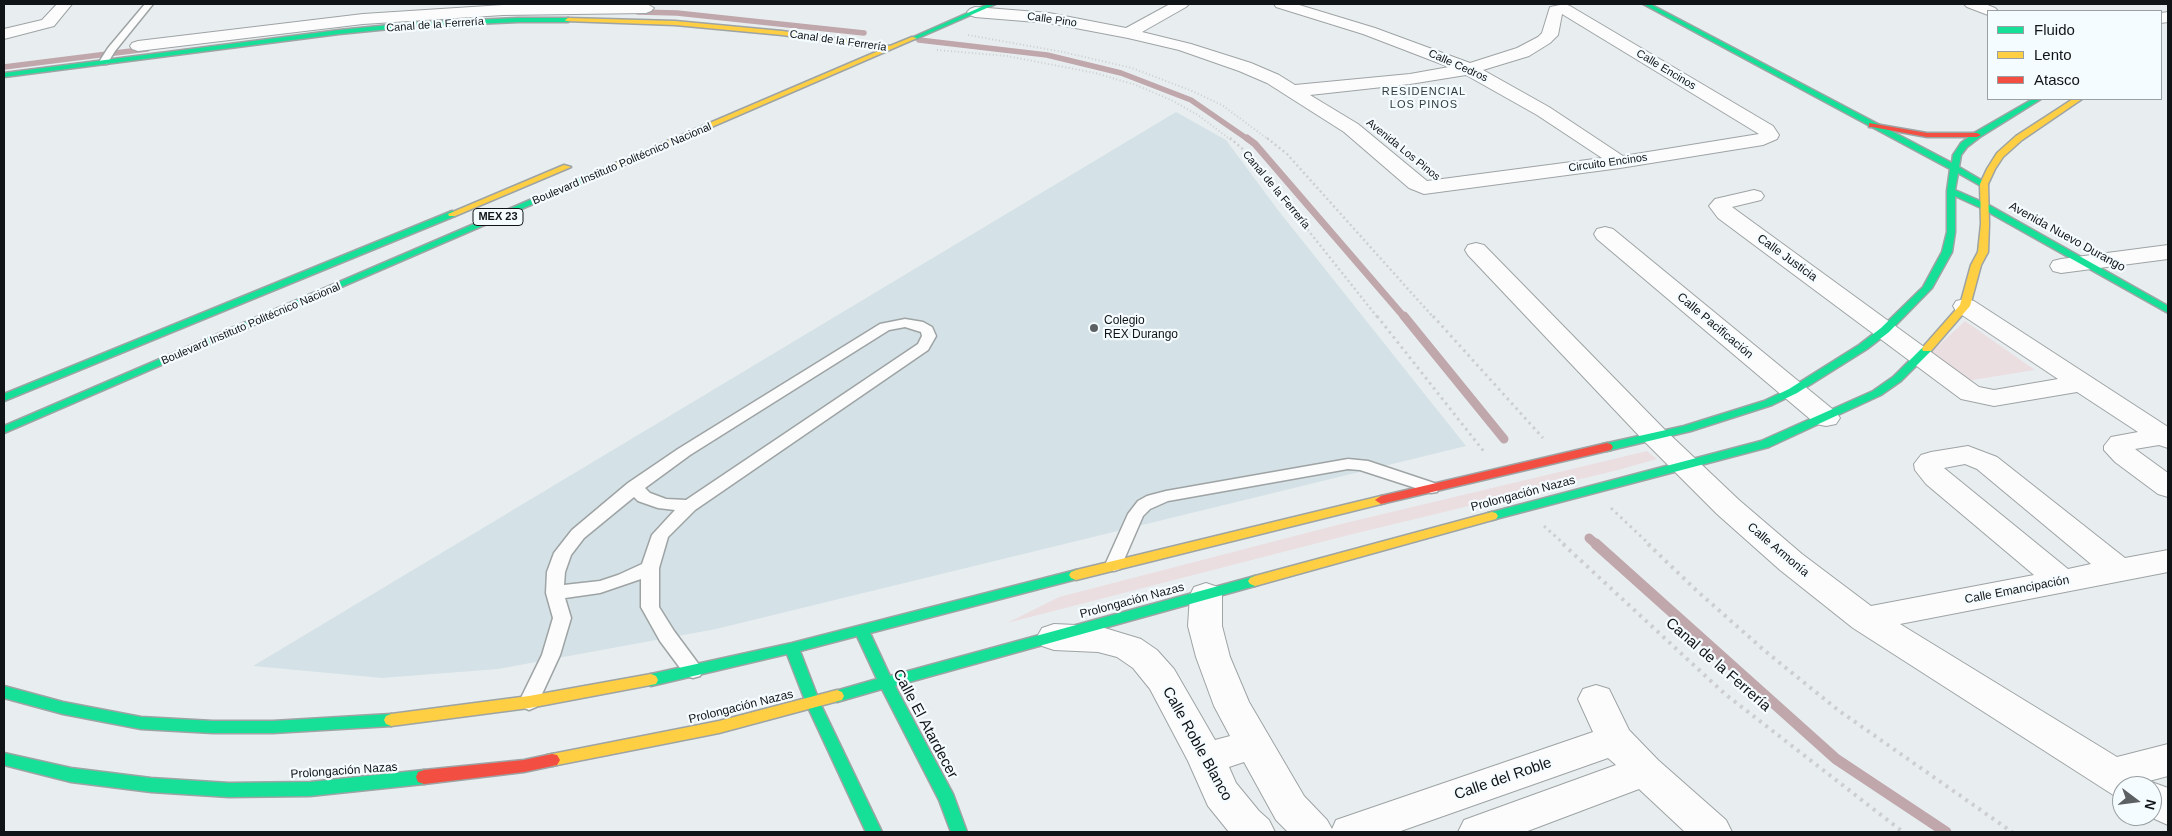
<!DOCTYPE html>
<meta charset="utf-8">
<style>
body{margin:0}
#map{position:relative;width:2172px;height:836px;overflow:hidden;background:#e8eef0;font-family:Arial,sans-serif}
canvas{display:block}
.frame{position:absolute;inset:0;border:5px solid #101416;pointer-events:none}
.legend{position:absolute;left:1987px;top:10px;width:175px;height:90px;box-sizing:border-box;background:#f5fcff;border:1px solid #999fa2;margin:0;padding:6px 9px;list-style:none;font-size:15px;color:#101416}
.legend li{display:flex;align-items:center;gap:10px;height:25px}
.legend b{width:25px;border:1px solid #999fa2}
.north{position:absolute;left:2112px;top:776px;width:50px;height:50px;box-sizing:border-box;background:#f5fcff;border:1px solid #999fa2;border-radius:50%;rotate:105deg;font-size:14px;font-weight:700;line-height:20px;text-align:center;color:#101416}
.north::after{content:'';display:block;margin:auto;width:18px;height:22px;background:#5c6062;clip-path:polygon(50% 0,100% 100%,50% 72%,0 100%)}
</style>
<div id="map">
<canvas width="2172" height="836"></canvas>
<div class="frame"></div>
<ul class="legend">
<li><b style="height:6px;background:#16e098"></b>Fluido</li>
<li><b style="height:6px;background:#ffcf43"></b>Lento</li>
<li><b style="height:6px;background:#f24e42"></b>Atasco</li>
</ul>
<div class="north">N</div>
</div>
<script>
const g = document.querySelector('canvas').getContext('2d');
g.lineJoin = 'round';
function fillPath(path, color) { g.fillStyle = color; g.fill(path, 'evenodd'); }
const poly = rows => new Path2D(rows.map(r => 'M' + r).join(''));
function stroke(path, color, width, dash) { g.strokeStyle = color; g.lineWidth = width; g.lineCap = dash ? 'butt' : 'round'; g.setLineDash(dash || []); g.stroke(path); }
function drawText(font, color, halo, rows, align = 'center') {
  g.font = font + ' Arial,sans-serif'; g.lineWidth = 4.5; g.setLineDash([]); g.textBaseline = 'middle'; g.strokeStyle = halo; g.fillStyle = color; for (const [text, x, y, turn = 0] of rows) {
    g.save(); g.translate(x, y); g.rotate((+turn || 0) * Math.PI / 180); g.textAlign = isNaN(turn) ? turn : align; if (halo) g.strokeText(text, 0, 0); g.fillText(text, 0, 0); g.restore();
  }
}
const built = poly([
 [1176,112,1226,140,1278,210,1466,446,716,629,498,669,382,678,253,666]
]);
const green = poly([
 [1965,321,2035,370,1967,381,1929,354],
 [1647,451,1657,459,1618,470,1349,535,1007,623,1059,597,1341,524]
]);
const streamFar3 = poly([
 [638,12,677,13,864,33],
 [919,40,1047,55,1121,73,1191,100,1249,140],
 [4,67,147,49]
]);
const streamFar2 = poly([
 [1247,138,1255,144,1405,318]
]);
const streamFar1 = poly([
 [1404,316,1504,439],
 [1589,538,1597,545]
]);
const stream = poly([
 [1596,544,1836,759,1946,832]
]);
const pathFar3 = poly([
 [968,35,1063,52,1132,68,1192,91,1222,105,1269,140],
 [937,50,1007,56,1095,73,1136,85,1171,100,1198,115,1231,140]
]);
const pathFar2 = poly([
 [1230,138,1245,151,1378,318],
 [1267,138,1287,154,1434,318]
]);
const pathFar1 = poly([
 [1377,316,1485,453],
 [1433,316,1543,438],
 [1611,508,1650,545],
 [1544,526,1565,545]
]);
const path = poly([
 [1563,544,1725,694,1903,832],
 [1648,544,1696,590,1765,651,1838,710,2012,832]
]);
const lane = poly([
 [145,4,153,4,115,51,107,64,101,64,99,62,108,48,145,4],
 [905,319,923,322,932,327,936,336,928,350,695,510,668,537,659,568,659,607,674,631,700,666,703,671,700,676,693,678,686,676,660,641,641,607,641,579,600,593,565,598,571,618,560,655,536,707,529,710,522,707,519,702,542,655,553,618,546,593,547,572,554,553,572,530,628,483,678,449,880,324,905,319],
 [905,327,921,332,922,336,918,344,686,500,666,499,650,493,645,488,690,455,889,330,905,327],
 [634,497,638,501,658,508,675,510,652,535,642,564,618,575,600,581,564,585,565,572,571,555,584,538,634,497],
 [1348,459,1368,461,1437,484,1439,488,1437,492,1431,493,1360,470,1348,469,1168,501,1150,509,1143,516,1120,569,1114,571,1108,569,1105,565,1128,514,1138,501,1147,496,1166,491,1348,459]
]);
const street = poly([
 [57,4,72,4,54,26,4,39,4,29,42,20,57,4],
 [647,4,654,8,651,11,646,13,503,15,363,24,138,51,132,49,130,46,132,43,138,41,363,14,503,5,647,4],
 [1170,4,1189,4,1186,7,1142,32,1191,44,1251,63,1279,75,1295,85,1410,74,1449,67,1363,34,1276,7,1274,4,1296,4,1375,28,1470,63,1517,48,1538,37,1542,33,1550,7,1565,4,1570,6,1773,126,1779,135,1777,139,1763,145,1620,168,1424,194,1409,188,1344,132,1267,83,1239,71,1179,50,1128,38,1049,23,975,17,970,15,967,12,970,9,975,7,1049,13,1126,28,1170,4],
 [1562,14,1759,134,1623,156,1549,107,1483,70,1529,56,1550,43,1558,35,1562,14],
 [1466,75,1537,115,1602,158,1427,181,1358,124,1310,95,1410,84,1466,75],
 [1964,4,1985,4,1995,8,1998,11,1988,11,1988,15,1967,7,1964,4],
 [2168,12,2168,22,2161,23,2161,13,2168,12],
 [1754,190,1761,192,1764,196,1761,200,1732,207,1979,387,1994,390,2058,379,1956,311,1953,306,1956,301,1965,299,1974,301,2168,427,2168,448,2159,445,2135,449,2168,473,2168,497,2158,494,2115,462,2104,450,2104,446,2111,437,2138,432,2077,392,1994,406,1961,399,1718,218,1709,206,1715,199,1754,190],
 [1605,227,1613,229,1836,412,1840,418,1836,424,1826,426,1816,424,1597,239,1594,234,1597,229,1605,227],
 [1476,243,1484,245,1665,430,1739,500,1802,554,1871,606,2034,575,1926,484,1915,470,1914,464,1921,455,1931,452,1968,446,1997,457,2125,558,2168,550,2168,572,1900,624,2117,757,2168,744,2168,776,2149,781,2168,788,2168,825,2148,816,2152,816,2152,786,2122,786,2122,799,2118,798,1853,628,1780,570,1717,514,1645,442,1468,255,1465,250,1468,245,1476,243],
 [1965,464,1977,469,2091,564,2068,569,1944,468,1965,464],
 [2168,245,2168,259,2061,273,2053,271,2050,266,2053,261,2061,259,2168,245],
 [1206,583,1218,587,1222,595,1222,626,1230,657,1249,702,1304,796,1327,820,1332,829,1336,820,1593,732,1578,699,1583,689,1596,685,1609,689,1629,730,1658,760,1726,820,1732,832,1685,832,1639,789,1525,832,1458,832,1464,820,1616,765,1608,758,1398,832,1288,832,1276,820,1244,762,1229,767,1236,783,1259,811,1269,820,1275,832,1229,832,1208,806,1188,761,1150,689,1133,668,1117,657,1098,652,1054,650,1042,646,1037,637,1042,628,1054,624,1098,626,1141,639,1157,650,1174,669,1215,740,1230,736,1214,706,1196,657,1188,626,1190,595,1194,587,1206,583]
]);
const fast = poly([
 [988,4,996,4,916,39,911,38,988,4],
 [1643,4,1650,4,1952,163,1953,155,1961,143,1974,133,2033,99,2041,99,1980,137,1967,147,1961,155,1959,167,1988,184,1984,187,1981,186,1958,173,1955,190,1987,204,2168,306,2168,313,1981,208,1955,196,1955,232,1952,252,1932,288,1889,332,1867,349,1797,393,1772,405,1691,431,1607,451,1603,450,1601,447,1603,444,1684,426,1764,401,1789,389,1859,345,1881,328,1923,287,1942,252,1947,232,1947,191,1950,169,1643,4],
 [518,18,568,18,571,20,568,22,518,22,410,27,339,34,4,77,4,73,339,30,410,23,518,18],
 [616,163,623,165,4,433,4,426,616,163],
 [452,211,455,212,455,216,4,401,4,394,452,211],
 [1927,346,1932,349,1931,351,1901,381,1881,395,1769,447,1492,520,1488,519,1486,516,1488,513,1492,512,1761,441,1873,391,1893,377,1923,347,1927,346],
 [1076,570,1081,572,1083,575,1081,578,870,633,890,676,1255,576,1260,578,1262,581,1260,584,1255,586,895,686,953,794,967,832,951,832,939,800,882,689,837,702,832,700,830,696,832,692,877,679,857,636,800,651,820,703,882,832,866,832,806,703,787,654,651,686,646,684,644,680,646,676,651,674,792,643,1076,570],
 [4,686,63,702,141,717,213,721,273,721,391,714,396,716,398,720,396,724,391,726,273,733,213,733,141,729,63,714,4,698,4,686],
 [4,753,71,768,151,778,229,783,310,782,424,770,430,772,432,777,430,782,424,784,310,796,229,797,151,792,71,782,4,765,4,753]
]);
const slow = poly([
 [568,18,675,21,782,31,890,46,912,37,917,38,619,167,615,165,616,163,883,49,782,35,675,25,566,21,565,20,568,18],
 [2073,99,2082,99,2022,140,2003,157,1995,169,1988,184,1989,224,1988,252,1981,265,1970,306,1931,351,1923,351,1922,349,1923,347,1960,305,1971,265,1978,252,1981,224,1980,184,1987,169,1997,153,2016,136,2073,99],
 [564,165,571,167,455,216,449,216,448,214,564,165],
 [1381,496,1387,500,1385,503,1076,580,1071,578,1069,575,1071,572,1076,570,1381,496],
 [1492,512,1496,513,1498,516,1496,519,1255,586,1250,584,1248,581,1250,578,1255,576,1492,512],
 [651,674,656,676,658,680,656,684,529,708,391,726,386,724,384,720,386,716,391,714,529,696,651,674],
 [837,690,842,692,844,696,842,700,719,733,552,766,547,765,544,760,547,755,552,754,719,721,837,690]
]);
const jam = poly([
 [1869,123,1927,133,1977,133,1981,135,1977,137,1927,137,1872,127,1869,127,1869,123],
 [1607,443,1611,444,1613,447,1611,450,1381,504,1375,500,1381,496,1607,443],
 [552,754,557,755,560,760,557,765,524,772,424,784,418,782,416,777,418,772,424,770,524,760,552,754]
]);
const markers = [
 [1094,328,5,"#5c6062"]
];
const farStreetnames = [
 ["Calle Pino",1052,20,8],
 ["Canal de la Ferrería",435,25,-4],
 ["Canal de la Ferrería",838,41,8],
 ["Calle Cedros",1458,66,24],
 ["Calle Encinos",1666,70,31],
 ["Avenida Los Pinos",1403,150,39],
 ["Circuito Encinos",1608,163,-8],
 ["Boulevard Instituto Politécnico Nacional",622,164,-23],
 ["Canal de la Ferrería",1276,190,50],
 ["Boulevard Instituto Politécnico Nacional",251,324,-23]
];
const farNeighbourhoodnames = [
 ["RESIDENCIAL",1424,92],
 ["LOS PINOS",1424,105]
];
const shields = [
 [498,217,50]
];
const shieldNames = [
 ["MEX 23",498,217]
];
const streetNames = [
 ["Avenida Nuevo Durango",2067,237,29],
 ["Calle Justicia",1787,258,36],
 ["Calle Pacificación",1715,326,40],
 ["Prolongación Nazas",1523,494,-15],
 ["Calle Armonía",1778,550,40],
 ["Calle Emancipación",2017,590,-11],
 ["Prolongación Nazas",1132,601,-15],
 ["Prolongación Nazas",741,707,-14],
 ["Prolongación Nazas",344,771,-4]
];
const poiNames = [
 ["Colegio",1104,321],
 ["REX Durango",1104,335]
];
const nearStreetnames = [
 ["Canal de la Ferrería",1718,665,41],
 ["Calle El Atardecer",925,724,62],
 ["Calle Roble Blanco",1197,744,61],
 ["Calle del Roble",1503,779,-19]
];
fillPath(built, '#d4e1e6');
fillPath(green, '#ebdee1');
stroke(streamFar3, '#bfa7ac', 5.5);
stroke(streamFar2, '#bfa7ac', 7);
stroke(streamFar1, '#bfa7ac', 9);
stroke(stream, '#bfa7ac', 11);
stroke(lane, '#9ea3a4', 3);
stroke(street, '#9ea3a4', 2);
stroke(fast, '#9ea3a4', 3);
stroke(slow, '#9ea3a4', 3);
stroke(jam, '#9ea3a4', 3);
stroke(pathFar3, '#cdcecf', 2, [1, 2.5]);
stroke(pathFar2, '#cdcecf', 2.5, [2, 3]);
stroke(pathFar1, '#cdcecf', 3, [2.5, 4]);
stroke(path, '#cdcecf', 4, [3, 5]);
fillPath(lane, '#fcfcfd');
fillPath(street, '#fcfcfd');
fillPath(fast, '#16e098');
fillPath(slow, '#ffcf43');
fillPath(jam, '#f24e42');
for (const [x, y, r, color] of markers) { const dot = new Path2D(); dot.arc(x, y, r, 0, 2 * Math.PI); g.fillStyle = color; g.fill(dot); stroke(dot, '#f5fcff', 2); }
drawText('11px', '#101416', '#f5fcff', farStreetnames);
g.letterSpacing = '1px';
drawText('11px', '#313b3e', '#f5fcff', farNeighbourhoodnames);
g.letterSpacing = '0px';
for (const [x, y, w] of shields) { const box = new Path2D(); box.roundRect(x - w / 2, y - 8.5, w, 17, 4); g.fillStyle = '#f5fcff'; g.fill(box); stroke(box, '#101416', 1); }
drawText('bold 11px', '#101416', null, shieldNames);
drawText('12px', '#101416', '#f5fcff', streetNames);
drawText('12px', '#101416', '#f5fcff', poiNames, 'left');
drawText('15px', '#101416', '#f5fcff', nearStreetnames);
</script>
